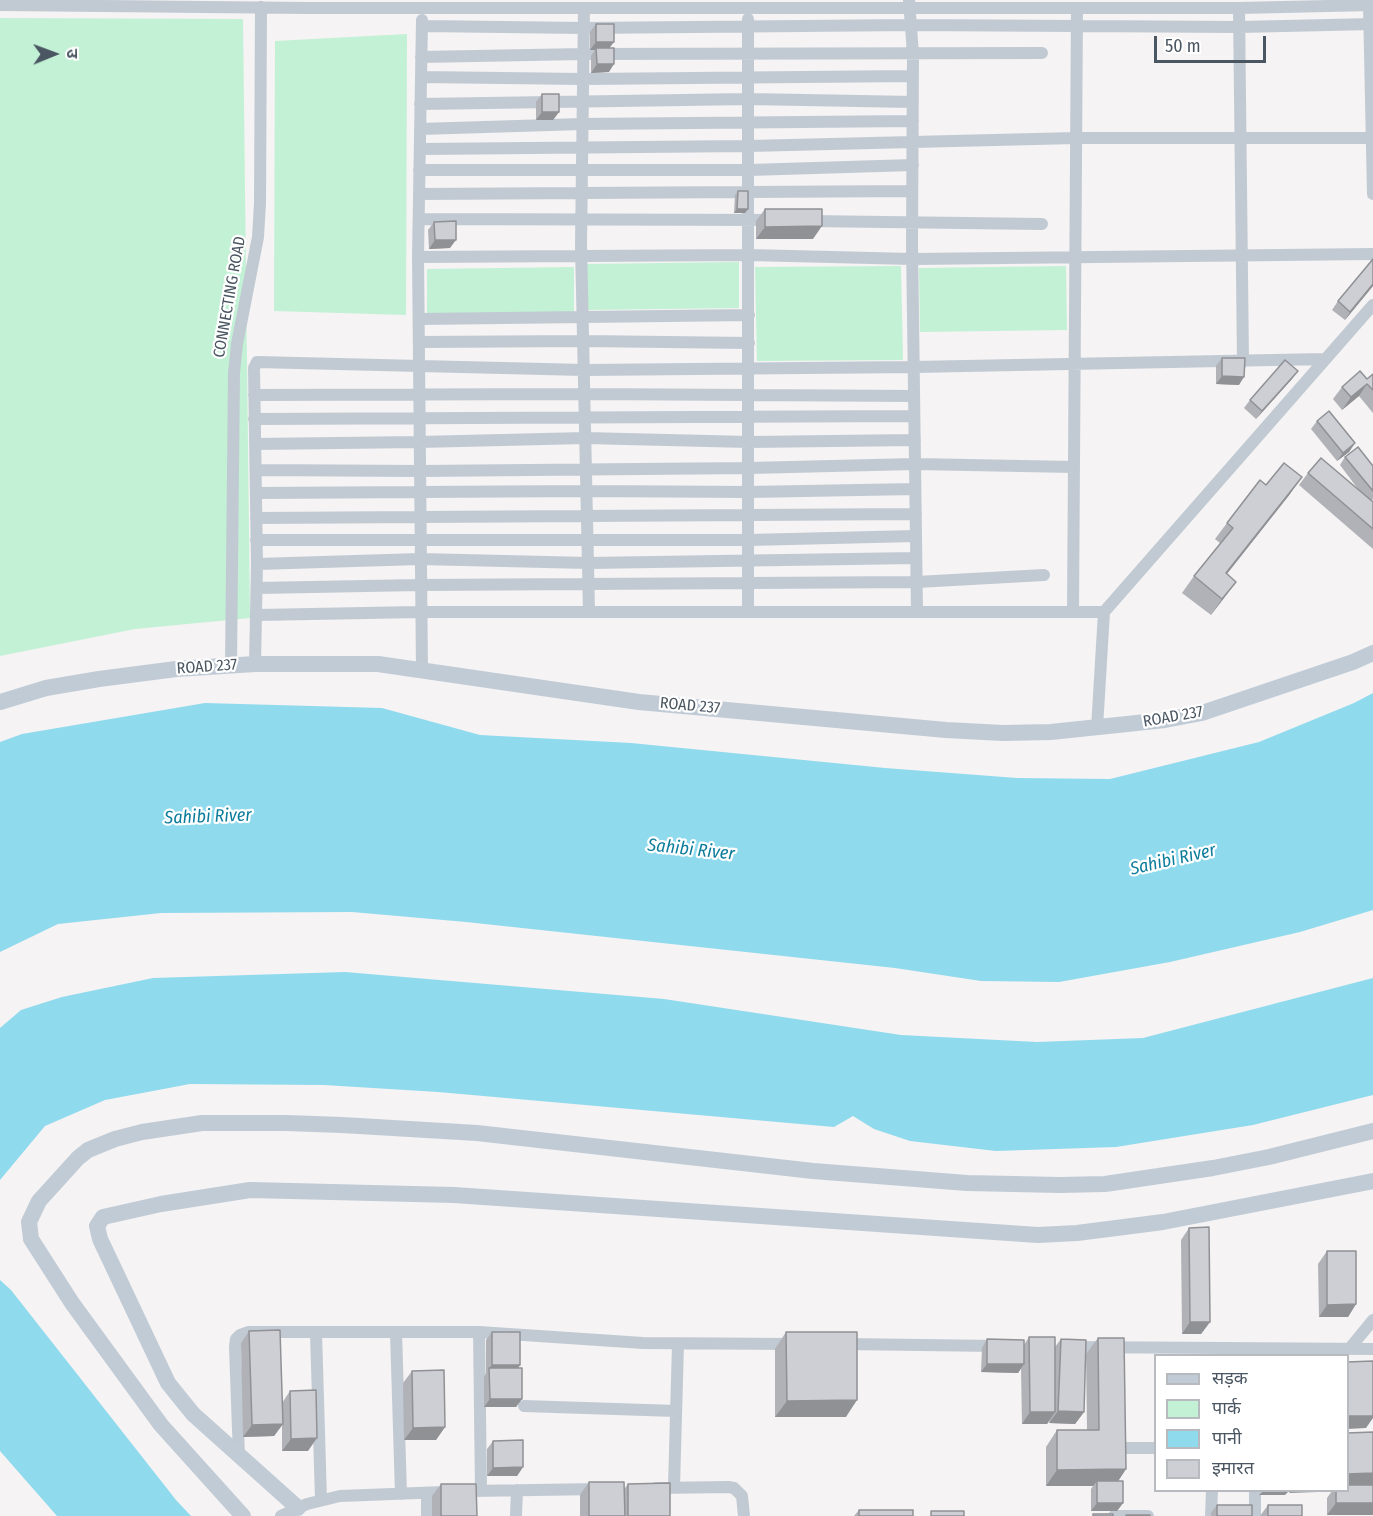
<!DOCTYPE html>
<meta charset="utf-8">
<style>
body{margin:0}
#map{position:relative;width:1373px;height:1516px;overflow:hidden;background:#f5f3f3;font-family:"Fira Sans Condensed","Noto Sans Devanagari",sans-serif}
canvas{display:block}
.legend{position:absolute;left:1154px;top:1354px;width:195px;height:138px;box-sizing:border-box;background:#fff;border:2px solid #b7bbc0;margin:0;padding:8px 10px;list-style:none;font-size:18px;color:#4a5661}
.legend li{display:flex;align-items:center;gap:12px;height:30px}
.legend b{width:30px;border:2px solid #b7bbc0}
.north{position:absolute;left:24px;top:24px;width:60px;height:60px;-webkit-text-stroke:4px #fff;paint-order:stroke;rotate:89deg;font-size:16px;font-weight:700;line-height:24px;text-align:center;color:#4a5661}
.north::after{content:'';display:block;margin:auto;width:21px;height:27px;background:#4a5661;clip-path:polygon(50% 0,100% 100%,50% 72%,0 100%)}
.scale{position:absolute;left:1154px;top:36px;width:112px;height:27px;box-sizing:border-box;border:3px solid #4a5661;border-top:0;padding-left:8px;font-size:18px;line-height:21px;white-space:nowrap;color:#4a5661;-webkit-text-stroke:4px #fff;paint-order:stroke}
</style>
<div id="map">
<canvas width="1373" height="1516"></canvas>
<ul class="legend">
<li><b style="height:8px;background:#c1cbd6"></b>सड़क</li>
<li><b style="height:16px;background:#c3f1d5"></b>पार्क</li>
<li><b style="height:16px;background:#90daee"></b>पानी</li>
<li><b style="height:16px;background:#cdcfd5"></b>इमारत</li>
</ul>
<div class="north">उ</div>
<div class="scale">50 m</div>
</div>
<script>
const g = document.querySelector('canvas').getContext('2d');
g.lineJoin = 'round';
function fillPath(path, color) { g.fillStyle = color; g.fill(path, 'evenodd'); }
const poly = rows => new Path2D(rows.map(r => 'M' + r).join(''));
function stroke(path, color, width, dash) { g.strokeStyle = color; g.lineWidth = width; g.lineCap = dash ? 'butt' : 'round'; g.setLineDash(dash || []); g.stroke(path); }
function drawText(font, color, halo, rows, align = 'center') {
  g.font = font + ' "Fira Sans Condensed",sans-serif'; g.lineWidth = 4.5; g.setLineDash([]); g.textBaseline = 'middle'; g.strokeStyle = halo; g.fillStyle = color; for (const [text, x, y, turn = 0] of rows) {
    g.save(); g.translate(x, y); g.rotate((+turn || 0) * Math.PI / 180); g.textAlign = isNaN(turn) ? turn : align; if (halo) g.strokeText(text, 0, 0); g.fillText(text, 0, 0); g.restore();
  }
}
const green = poly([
 [0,18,243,19,250,618,135,629,0,656],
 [407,34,406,315,274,311,275,41],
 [739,262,739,308,587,310,586,264],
 [901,266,903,360,757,361,755,267],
 [1066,266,1067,330,920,332,919,268],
 [574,267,574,313,427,315,427,269]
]);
const water = poly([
 [1373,693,1373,910,1300,932,1170,962,1059,982,981,981,895,968,466,922,352,912,161,913,58,924,0,952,0,742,22,734,205,703,382,708,480,735,631,743,885,768,1017,778,1110,779,1259,742,1354,703],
 [345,972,664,999,901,1035,1037,1042,1143,1038,1373,978,1373,1095,1253,1125,1116,1147,996,1151,910,1141,874,1129,853,1116,834,1127,438,1092,324,1085,190,1084,105,1100,45,1126,0,1180,0,1028,21,1010,62,997,153,978],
 [0,1280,11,1290,176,1500,191,1516,57,1516,0,1451]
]);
const street = poly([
 [909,0,913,54,912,242,917,612],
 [0,5,308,8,1239,8,1373,5],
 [1369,5,1373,194],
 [584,8,581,245,589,612],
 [1239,8,1243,362],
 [748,19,748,612],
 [422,20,418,257,422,670],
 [422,26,583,28,911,25,1239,27,1373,24],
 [421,57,583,54,1042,53],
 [421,77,583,79,913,76],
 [420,104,749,99,913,102],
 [420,129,582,124,913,121],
 [420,149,749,146,1076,138,1373,138],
 [419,170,749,170,913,165],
 [419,194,912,191],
 [419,219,772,220],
 [807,221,1042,224],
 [418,257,749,255,912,259,1373,254],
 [419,319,749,315],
 [419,342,583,341,749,343],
 [254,395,584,394,914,396],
 [254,419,914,416],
 [255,444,419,442,585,438,749,442,915,440],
 [256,470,419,471,749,468,915,464,1074,467],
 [256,493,586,491,748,492,915,489],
 [256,518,916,514],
 [256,540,748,540,916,536],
 [257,564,420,559,588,563,916,558],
 [257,588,420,585,917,582,1044,575],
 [1073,612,1077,8],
 [257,615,420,612,1104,612],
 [255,664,257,564,254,368,257,362,584,370,914,367,1325,359],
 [231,665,234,373,237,344,258,237,260,203,261,7],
 [1097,728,1104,612,1373,305],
 [316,1332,321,1500],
 [396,1332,401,1494],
 [479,1332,481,1491],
 [842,1344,999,1346],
 [1070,1347,1373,1349],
 [1350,1348,1373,1320],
 [524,1406,676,1411],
 [1120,1448,1156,1448],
 [239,1457,235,1347,236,1339,240,1335,248,1332,479,1332,643,1343,792,1344],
 [674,1487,678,1344],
 [656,1488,728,1487,734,1488,742,1496,744,1516],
 [427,1493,427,1516],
 [281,1516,307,1504,340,1496,470,1491,599,1489],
 [516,1516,517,1490],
 [1114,1516,1148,1516],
 [1211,1516,1212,1490],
 [1255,1516,1255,1490]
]);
const secondary = poly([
 [0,702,46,688,99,679,176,669,255,664,378,664,639,702,946,730,1003,733,1051,732,1165,720,1202,713,1353,662,1373,653],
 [298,1508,193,1414,168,1383,100,1239,97,1226,103,1217,161,1204,250,1190,454,1195,1038,1235,1077,1233,1163,1222,1373,1181],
 [243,1516,161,1425,72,1303,31,1239,29,1222,39,1201,78,1158,88,1150,115,1139,142,1132,202,1123,286,1123,342,1125,477,1133,813,1171,967,1183,1060,1185,1105,1184,1213,1168,1269,1157,1373,1131]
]);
const wall = poly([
 [596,24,610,48,609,72,591,73,591,56,595,50,590,50,590,32],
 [542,94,559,112,553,120,536,120,536,102],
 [738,191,748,209,745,213,734,213,735,195],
 [765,209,813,239,756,239,756,221],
 [434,222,450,248,429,249,428,230],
 [1373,286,1345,320,1332,310,1338,301],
 [1222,358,1239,385,1216,384,1216,366],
 [1373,374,1373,413,1359,396,1342,410,1333,399,1342,387,1367,379],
 [1292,379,1256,419,1244,408,1250,400],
 [1317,421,1355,443,1349,452,1337,461,1311,429],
 [1345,457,1373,466,1373,499,1371,501,1373,502,1373,549,1299,485,1308,473,1361,493,1340,465],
 [1266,485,1290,494,1227,574,1224,598,1211,615,1182,593,1194,576,1220,543,1215,539,1227,523],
 [1189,1228,1210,1322,1201,1334,1182,1334,1181,1240],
 [1327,1251,1356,1304,1348,1317,1319,1317,1318,1264],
 [249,1331,282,1403,290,1391,308,1451,282,1451,282,1425,274,1436,243,1437,241,1343],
 [492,1332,518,1368,522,1399,516,1407,484,1407,484,1377,486,1373,486,1340],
 [786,1332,846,1417,775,1417,775,1349],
 [1029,1337,1055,1347,1061,1339,1084,1412,1075,1424,1049,1423,1050,1420,1047,1424,1022,1424,1021,1368,1018,1373,981,1372,982,1348,987,1339,1024,1345],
 [1098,1338,1126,1469,1118,1481,1123,1503,1117,1511,1091,1511,1091,1489,1093,1486,1046,1486,1046,1447,1057,1430,1087,1430,1086,1354],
 [412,1371,445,1427,436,1440,404,1440,403,1383],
 [493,1441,523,1467,517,1476,487,1476,487,1449],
 [589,1482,625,1488,628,1484,670,1516,580,1516,580,1495],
 [441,1484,477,1516,432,1516,432,1496],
 [1332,1491,1347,1491,1373,1515,1327,1515,1327,1498],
 [1217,1505,1252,1516,1211,1516,1211,1513],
 [1268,1505,1302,1516,1260,1516],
 [859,1510,859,1516,854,1516]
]);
const shadedWall = poly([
 [596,42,614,42,608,50,596,48,595,50,590,50],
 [597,64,614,64,609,72,591,73],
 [542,112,559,112,553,120,536,120],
 [737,209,748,209,745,213,734,213],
 [822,226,813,239,756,239,765,227],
 [435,240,456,240,450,248,429,249],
 [1373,284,1373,286,1345,320,1350,312],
 [1298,371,1292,379,1256,419,1262,411],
 [1222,376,1244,377,1239,385,1216,384],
 [1367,384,1359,396,1342,410,1351,397],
 [1355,443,1349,452,1337,461,1343,453],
 [1302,477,1290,494,1214,590,1226,573],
 [1236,582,1224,598,1211,615,1222,599],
 [1356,1304,1348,1317,1319,1317,1327,1305],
 [1190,1322,1210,1322,1201,1334,1182,1334],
 [987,1364,1024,1364,1018,1373,981,1372],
 [492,1365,520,1365,515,1373,489,1368],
 [490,1399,522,1399,516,1407,484,1407],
 [857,1400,846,1417,775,1417,787,1401],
 [1058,1411,1084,1412,1075,1424,1049,1423],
 [1030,1412,1055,1412,1047,1424,1022,1424],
 [1347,1416,1373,1416,1373,1418,1366,1428,1347,1429],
 [283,1424,274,1436,243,1437,252,1425],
 [445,1427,436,1440,404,1440,413,1428],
 [317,1438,308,1451,282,1451,291,1439],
 [523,1467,517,1476,487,1476,493,1468],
 [1126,1469,1115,1486,1097,1481,1093,1486,1046,1486,1057,1470],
 [1373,1473,1373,1490,1347,1490,1347,1474],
 [1263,1491,1289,1491,1285,1495,1259,1495],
 [1291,1491,1318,1491,1317,1492,1289,1493],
 [1097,1503,1123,1503,1117,1511,1091,1511],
 [1336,1503,1373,1503,1373,1515,1327,1515]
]);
const building = poly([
 [596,24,614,24,614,42,596,42,596,24],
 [596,48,614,48,614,64,597,64,596,48],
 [542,94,559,94,559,112,542,112,542,94],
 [738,191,748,191,748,209,737,209,738,191],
 [765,209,822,209,822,226,765,227,765,209],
 [456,221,456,240,435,240,434,222,456,221],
 [1373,259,1373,284,1350,312,1338,301,1373,259],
 [1222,358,1245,358,1244,377,1222,376,1222,358],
 [1285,360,1298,371,1262,411,1250,400,1285,360],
 [1360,371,1367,379,1373,374,1373,390,1367,384,1351,397,1342,387,1360,371],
 [1329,411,1355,443,1343,453,1317,421,1329,411],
 [1358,447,1373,466,1373,491,1345,457,1358,447],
 [1321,458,1373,502,1373,529,1308,473,1321,458],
 [1284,463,1302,477,1226,573,1236,582,1222,599,1194,576,1233,528,1227,523,1260,480,1266,485,1284,463],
 [1209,1227,1210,1322,1190,1322,1189,1228,1209,1227],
 [1327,1251,1356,1251,1356,1304,1327,1305,1327,1251],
 [280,1330,283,1424,252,1425,249,1331,280,1330],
 [492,1332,520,1332,520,1365,492,1365,492,1332],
 [786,1332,857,1332,857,1400,787,1401,786,1332],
 [1029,1337,1055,1337,1055,1412,1030,1412,1029,1337],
 [1098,1338,1124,1338,1126,1469,1057,1470,1057,1430,1099,1430,1098,1338],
 [987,1339,1024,1340,1024,1364,987,1364,987,1339],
 [1061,1339,1086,1340,1084,1412,1058,1411,1061,1339],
 [1373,1361,1373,1416,1347,1416,1347,1362,1373,1361],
 [489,1368,522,1368,522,1399,490,1399,489,1368],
 [444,1370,445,1427,413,1428,412,1371,444,1370],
 [316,1390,317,1438,291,1439,290,1391,316,1390],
 [1373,1432,1373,1473,1347,1474,1347,1433,1373,1432],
 [523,1440,523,1467,493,1468,493,1441,523,1440],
 [1097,1481,1123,1481,1123,1503,1097,1503,1097,1481],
 [589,1482,624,1482,625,1516,589,1516,589,1482],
 [670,1483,670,1516,628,1516,628,1484,670,1483],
 [441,1484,476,1484,477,1516,441,1516,441,1484],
 [1347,1485,1373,1485,1373,1503,1336,1503,1336,1491,1347,1491,1347,1485],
 [1217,1505,1252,1505,1252,1516,1217,1516,1217,1505],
 [1268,1505,1302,1505,1302,1516,1268,1516,1268,1505],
 [859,1510,913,1510,913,1516,859,1516,859,1510],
 [931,1511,964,1511,964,1516,931,1516,931,1511],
 [1093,1514,1113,1514,1113,1516,1093,1516,1093,1514],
 [1126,1515,1150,1515,1150,1516,1126,1516,1126,1515]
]);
const streetNames = [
 ["CONNECTING ROAD",230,297,-80],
 ["ROAD 237",207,667,-4],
 ["ROAD 237",690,706,5],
 ["ROAD 237",1173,717,-10]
];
const waterNames = [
 ["Sahibi River",208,817,-2],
 ["Sahibi River",691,850,6],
 ["Sahibi River",1173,860,-13]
];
fillPath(green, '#c3f1d5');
fillPath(water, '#90daee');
stroke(street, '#c1cad2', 12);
stroke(secondary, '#c1cbd6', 16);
fillPath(wall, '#b0b2b7');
fillPath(shadedWall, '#909195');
fillPath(building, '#cdcfd5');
stroke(building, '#909195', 1.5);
drawText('16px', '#4a5661', '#fff', streetNames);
drawText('italic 18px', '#0c7c9b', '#fff', waterNames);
</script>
